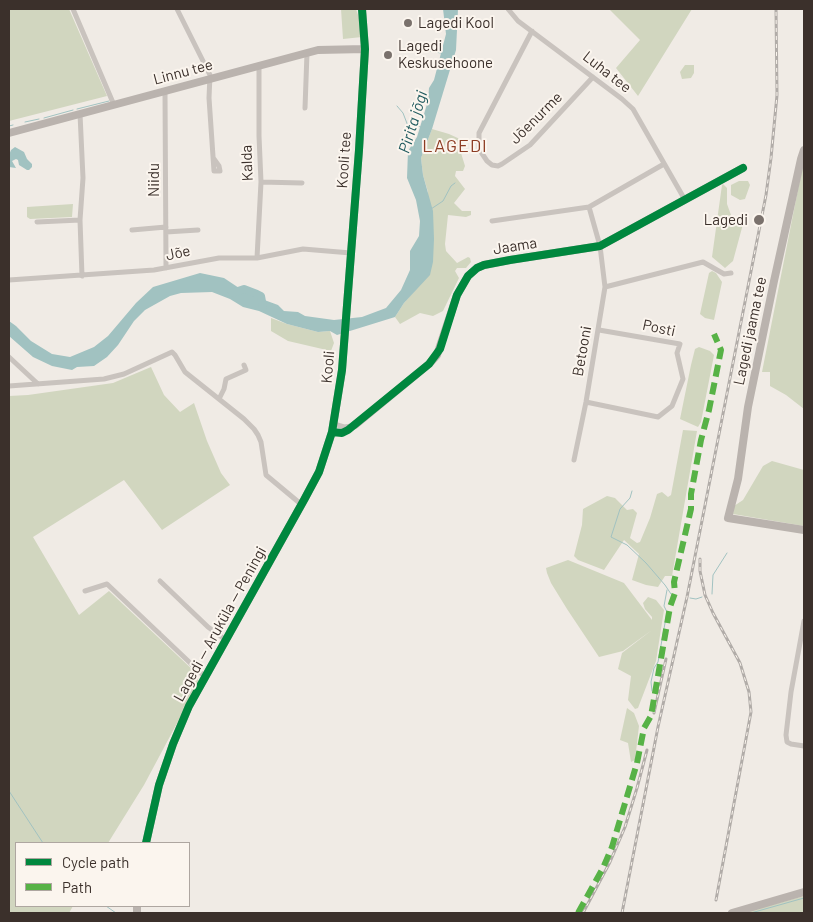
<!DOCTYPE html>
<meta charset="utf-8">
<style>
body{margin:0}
#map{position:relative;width:813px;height:922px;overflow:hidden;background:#f0ebe5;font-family:Barlow,sans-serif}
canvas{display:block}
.frame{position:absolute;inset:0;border:10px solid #3b302b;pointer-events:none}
.legend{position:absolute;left:15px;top:842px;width:175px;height:65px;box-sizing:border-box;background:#fbf5ee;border:1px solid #aea6a0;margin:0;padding:6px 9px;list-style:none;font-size:15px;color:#3b302b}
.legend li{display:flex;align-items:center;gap:10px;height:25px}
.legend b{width:25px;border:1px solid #aea6a0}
</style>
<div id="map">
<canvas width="813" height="922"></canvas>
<div class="frame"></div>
<ul class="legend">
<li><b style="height:6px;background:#00873e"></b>Cycle path</li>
<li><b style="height:6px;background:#57b246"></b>Path</li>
</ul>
</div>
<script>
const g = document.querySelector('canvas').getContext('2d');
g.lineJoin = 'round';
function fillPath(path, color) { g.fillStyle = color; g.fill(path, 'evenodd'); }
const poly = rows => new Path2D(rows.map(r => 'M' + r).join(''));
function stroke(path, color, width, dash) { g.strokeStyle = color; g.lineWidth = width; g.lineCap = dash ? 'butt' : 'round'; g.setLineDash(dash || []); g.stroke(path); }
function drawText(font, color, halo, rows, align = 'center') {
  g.font = font + ' Barlow,sans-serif'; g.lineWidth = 4; g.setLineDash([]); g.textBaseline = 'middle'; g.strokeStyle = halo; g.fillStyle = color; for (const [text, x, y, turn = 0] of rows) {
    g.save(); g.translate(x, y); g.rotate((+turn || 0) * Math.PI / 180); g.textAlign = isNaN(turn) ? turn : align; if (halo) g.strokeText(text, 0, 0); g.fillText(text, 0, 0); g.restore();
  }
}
const green = poly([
 [9,9,69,9,107,96,9,121],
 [341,9,356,9,360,21,362,37,343,39],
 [609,9,692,9,638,96,616,68,640,40],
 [685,65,694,65,694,73,691,78,682,79,680,72],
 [432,129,449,134,462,140,461,153,465,166,463,171,456,171,455,176,465,189,454,203,462,211,471,211,471,215,466,217,448,215,445,244,446,251,457,263,468,257,470,258,471,262,466,268,457,268,455,271,459,278,443,311,433,316,420,313,400,324,395,317,404,303,421,283,428,192,423,175,421,158],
 [804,159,804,409,786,395,770,386,770,372,762,372],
 [739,181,748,181,750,185,745,199,740,200,731,195,731,185],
 [723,184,727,188,727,204,731,215,743,224,733,261,725,268,712,257,722,185],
 [73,204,72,217,30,219,27,217,27,207],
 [712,271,716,273,722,282,714,320,705,318,700,314,709,273],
 [271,318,287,324,318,332,330,331,334,343,331,351,288,341,271,331],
 [699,347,710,351,714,355,701,422,698,427,680,419,691,365,695,349],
 [151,367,164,395,180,412,194,403,207,441,221,473,230,485,162,530,124,480,33,537,79,615,109,591,194,671,199,682,144,785,108,843,16,843,16,906,73,906,69,913,9,913,9,396,28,395,113,383],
 [683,430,697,431,672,576,665,576,658,587,646,585,632,580,639,554,624,540,604,570,578,560,574,556,582,525,583,509,607,496,615,498,627,510,633,509,637,513,630,538,637,543,640,542,650,518,657,494,662,492,668,497,671,495],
 [772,461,804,470,804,526,733,514,734,506,743,500,763,466],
 [568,560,624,583,652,620,652,617,645,609,643,603,648,597,656,600,664,610,656,661,638,708,635,709,628,700,631,676,618,669,622,653,652,630,623,651,599,657,567,609,551,583,547,573,546,568],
 [627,708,634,713,639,726,635,760,631,762,628,743,620,740],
 [804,896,804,913,742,913]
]);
const water = poly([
 [443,9,458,9,456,50,432,129,421,158,423,175,433,211,434,239,433,262,430,275,404,303,395,317,337,335,330,331,318,332,287,324,259,311,243,307,230,299,212,292,181,293,170,296,145,310,134,321,118,345,107,357,94,366,77,367,72,370,52,366,33,357,9,336,9,321,16,326,31,341,52,354,70,357,94,347,108,336,136,303,153,287,200,273,224,278,248,294,278,305,284,311,298,312,305,316,334,320,362,317,386,308,401,290,410,270,410,251,419,236,420,221,416,200,407,178,408,151,417,137,428,101,429,88,434,80,446,34],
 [15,147,24,152,27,159,32,164,32,167,29,170,27,170,19,165,18,160,16,159,12,161,16,168,9,167,9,155,11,150]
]);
const stream = poly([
 [417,49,441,53],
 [397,106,403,113,408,126,414,128,417,126,421,127],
 [77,109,109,101],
 [44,118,73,110],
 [25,122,39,119],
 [9,126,13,125],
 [431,209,443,201,451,186,455,183],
 [632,491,630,498,620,509,611,537,627,545,646,563,665,585,671,594,673,595],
 [712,594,713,575,727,553],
 [690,598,696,599,702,597],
 [652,691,651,682,654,668,658,662,667,612,664,606,667,590],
 [9,791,43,843],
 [106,906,116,913],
 [751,913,804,898]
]);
const river = poly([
 [232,293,244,289,257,294,261,296,263,307]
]);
const street = poly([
 [73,9,114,105],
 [177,9,210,75,209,98,214,171,220,171,219,166,214,159],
 [508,9,518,21,622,99,633,109,685,200],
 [532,31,479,133,479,149,487,161,492,165,498,166,502,164,530,145,593,77],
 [165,92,166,268],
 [305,108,307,53],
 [80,114,83,178,80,220,82,276],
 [261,182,302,183],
 [492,221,589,207,664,164],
 [37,222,80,220],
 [132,230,166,227],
 [166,232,198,230],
 [257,258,261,182,259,136,259,66],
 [9,280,154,270,219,258,257,258,303,249,351,253],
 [605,287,703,262,724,274,731,273],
 [9,357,38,384],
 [9,386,104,379,124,374,172,352,175,355,185,372,244,419,254,429,258,435,261,442,266,475,302,505],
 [219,399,224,389,226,379,246,370,244,365],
 [586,402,658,417,672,406,683,379,677,353,680,344,599,330],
 [334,424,344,427,352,426],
 [332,432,342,433,355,425],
 [574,460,586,402,605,287,600,246,589,207],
 [160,581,208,627,226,640],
 [85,591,107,584,205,677],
 [804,621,791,692,786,735,787,742,791,744,804,746]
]);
const secondary = poly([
 [9,133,318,50,365,49],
 [804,150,801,159,774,281,748,407,738,479,728,518,804,530],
 [355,425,429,364,437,355,457,295,468,276,477,268,484,265,510,260,600,246,743,168],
 [146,843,159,785,173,744,189,706,304,500,319,472,332,432,342,370,359,150,365,49,362,9],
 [137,913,137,906],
 [732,913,804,892]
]);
const rail = poly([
 [700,559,700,571,705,595,713,613,740,663,749,692,751,712,716,900],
 [654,713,666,659],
 [583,913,610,862,625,827,637,788,647,750],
 [622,913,658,727,687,597,766,195,771,158,777,95,776,9]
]);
const quiet = poly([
 [578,913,603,868,612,847,637,763,644,728,651,716,670,607,675,593,674,582,691,509,691,494,701,440,709,410,721,350,714,334]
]);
const cycleway = poly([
 [332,432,342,433,348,430,429,364,440,349,457,295,468,276,477,268,484,265,510,260,600,246,743,168],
 [146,843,159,785,173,744,189,706,304,500,319,472,332,432,342,370,359,150,365,49,362,9]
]);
const markers = [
 [408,23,5,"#7a716c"],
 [388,55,5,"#7a716c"],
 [759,220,6,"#7a716c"]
];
const poiNames = [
 ["Lagedi Kool",418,23],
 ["Lagedi",398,46],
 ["Keskusehoone",398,63],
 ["Lagedi",748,220,"right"]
];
const streetNames = [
 ["Linnu tee",183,72,-15],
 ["Luha tee",607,72,38],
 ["Jõenurme",536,118,-45],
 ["Kooli tee",344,160,-86],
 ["Kalda",247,163,-92],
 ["Niidu",154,180,-90],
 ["Jaama",515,246,-9],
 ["Jõe",178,253,-12],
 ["Posti",659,328,12],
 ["Lagedi jaama tee",750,331,-78],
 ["Betooni",582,351,-80],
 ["Kooli",328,367,-85],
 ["Lagedi — Aruküla — Peningi",220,624,-61]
];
const waterNames = [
 ["Pirita jõgi",413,122,-73]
];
const quarterNames = [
 ["LAGEDI",455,146]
];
fillPath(green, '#d1d6bf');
fillPath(water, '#a1c2c1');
stroke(stream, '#a1c2c1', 1);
stroke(river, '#a1c2c1', 8);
stroke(street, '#c9c3be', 5);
stroke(secondary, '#bab3ae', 8);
stroke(rail, '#b1aca8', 3);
stroke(rail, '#fbf5ee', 1, [4]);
stroke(quiet, '#57b246', 6, [12, 6]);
stroke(cycleway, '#00873e', 8);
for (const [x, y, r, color] of markers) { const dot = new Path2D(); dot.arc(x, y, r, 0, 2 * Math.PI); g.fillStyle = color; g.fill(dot); stroke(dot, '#fbf5ee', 2); }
drawText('15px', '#3b302b', '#fbf5ee', poiNames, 'left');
drawText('15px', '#3b302b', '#fbf5ee', streetNames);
drawText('italic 16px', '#1f5a5e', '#fbf5ee', waterNames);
g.letterSpacing = '1px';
drawText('18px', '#8c3b22', '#fbf5ee', quarterNames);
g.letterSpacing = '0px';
</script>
